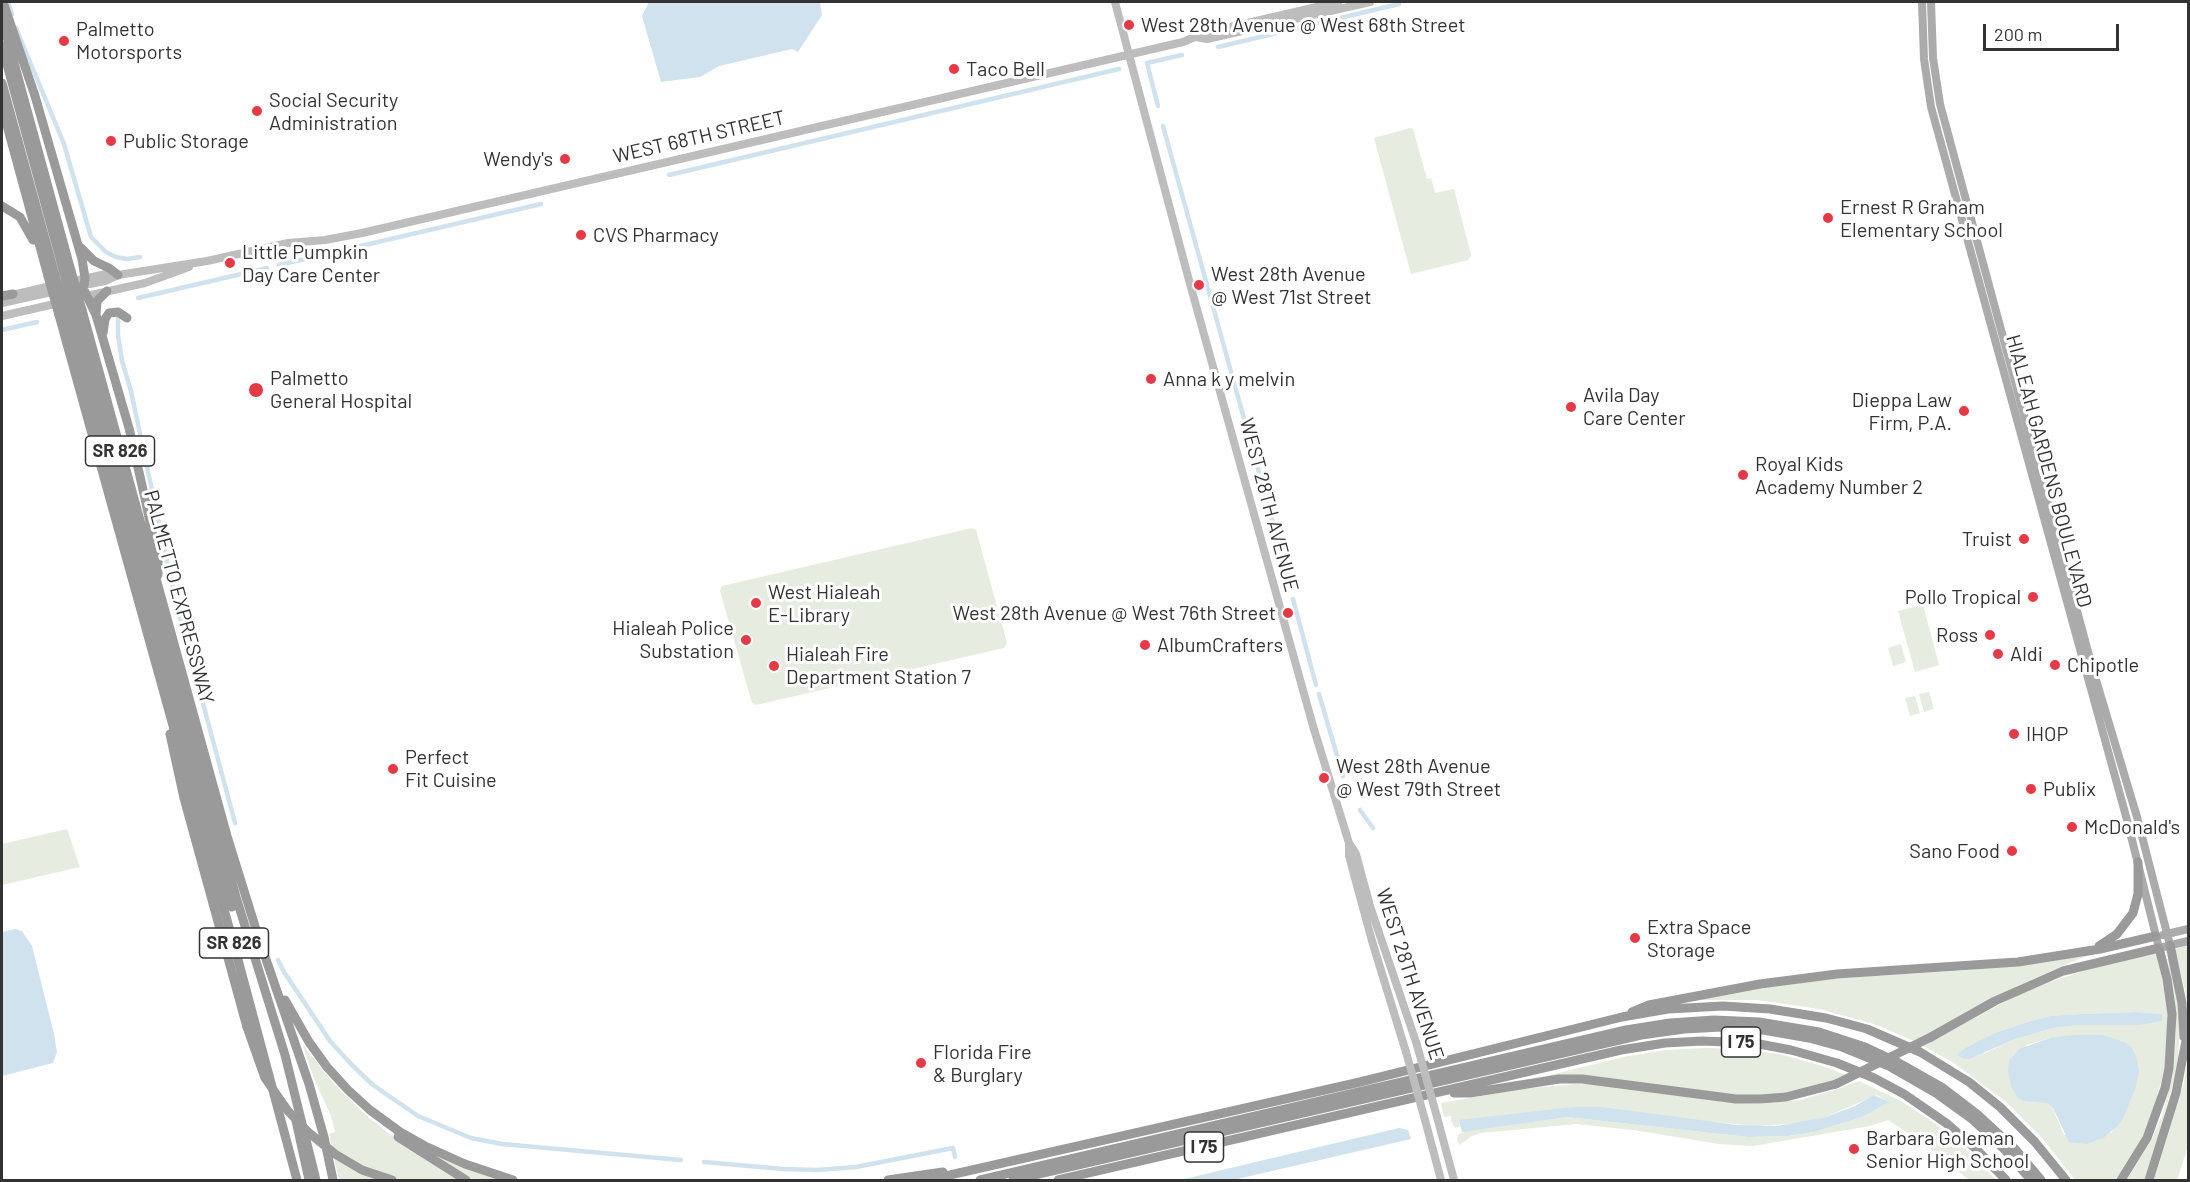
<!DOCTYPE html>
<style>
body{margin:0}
#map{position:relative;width:2190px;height:1182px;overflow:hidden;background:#fff;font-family:Barlow,sans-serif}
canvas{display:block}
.frame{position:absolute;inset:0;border:3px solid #333;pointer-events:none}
.scale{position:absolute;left:1983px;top:24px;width:136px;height:27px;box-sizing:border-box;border:3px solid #333;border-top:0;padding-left:8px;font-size:18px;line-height:21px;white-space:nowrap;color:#333;-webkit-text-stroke:4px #fff;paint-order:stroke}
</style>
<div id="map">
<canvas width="2190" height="1182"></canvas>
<div class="frame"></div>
<div class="scale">200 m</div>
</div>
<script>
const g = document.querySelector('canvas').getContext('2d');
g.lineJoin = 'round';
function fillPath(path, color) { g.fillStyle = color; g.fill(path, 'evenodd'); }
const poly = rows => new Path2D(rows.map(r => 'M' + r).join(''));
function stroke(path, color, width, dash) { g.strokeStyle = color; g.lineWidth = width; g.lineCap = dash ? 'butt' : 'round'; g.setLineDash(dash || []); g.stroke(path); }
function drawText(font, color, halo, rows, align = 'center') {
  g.font = font + ' Barlow,sans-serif'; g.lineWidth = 6; g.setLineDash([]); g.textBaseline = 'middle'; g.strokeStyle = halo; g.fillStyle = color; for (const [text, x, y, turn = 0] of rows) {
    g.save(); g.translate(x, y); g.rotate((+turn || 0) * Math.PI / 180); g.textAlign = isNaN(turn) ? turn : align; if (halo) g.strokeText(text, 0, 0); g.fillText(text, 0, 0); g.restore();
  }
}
const green = poly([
 [1410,128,1413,129,1427,179,1431,178,1435,193,1454,189,1471,255,1468,260,1411,274,1374,138],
 [972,528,976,530,1007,643,1004,648,756,705,752,703,720,591,722,586],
 [1923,605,1939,665,1915,672,1898,611],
 [1901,644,1906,662,1893,666,1888,648],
 [1929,692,1934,709,1924,712,1919,694],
 [1915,696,1920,713,1910,716,1905,698],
 [67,829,80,867,2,885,2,844],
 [2188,945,2188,1014,2185,990,2175,949],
 [2110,950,2081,958,2022,984,1914,1041,1874,1024,1819,1009,1757,1000,1696,1000,1714,994,1826,979,1971,970],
 [2157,953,2168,1011,2165,1067,2152,1116,2140,1142,2116,1180,2075,1180,2043,1139,2006,1102,1951,1061,1923,1046,2014,997,2047,983,2090,969],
 [2136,1012,2161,1014,2162,1021,2078,1025,2053,1028,2013,1040,1983,1054,1995,1033,2031,1021,2050,1016,2082,1014],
 [2050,1038,2135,1090,2124,1117,2111,1133,2064,1135,2052,1107,2047,1103,2034,1100,2026,1045],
 [2169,956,2178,996,2180,1030,2177,1070,2145,1180,2127,1180,2153,1137,2163,1113,2169,1089,2175,1051,2176,1028,2173,988,2167,959],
 [302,1044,335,1085,368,1117,396,1139,459,1180,339,1180,329,1134,335,1132,331,1116,315,1081],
 [1705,1048,1741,1049,1779,1054,1826,1067,1848,1076,1799,1091,1763,1095,1729,1095,1546,1076,1628,1056,1666,1050],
 [2188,1057,2188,1146,2177,1180,2154,1180,2184,1082],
 [1859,1081,1901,1101,1930,1120,1959,1142,1996,1180,1969,1180,1922,1142,1888,1120,1870,1126,1753,1146,1719,1144,1633,1130,1576,1124,1481,1133,1472,1136,1459,1145,1457,1139,1458,1135,1466,1131,1567,1117,1748,1137,1788,1136,1814,1132,1862,1117,1888,1102,1877,1095,1823,1118,1802,1123,1756,1126,1682,1119,1603,1107,1572,1107,1459,1121,1460,1126,1455,1128,1451,1121,1451,1116,1444,1117,1441,1103,1522,1089,1576,1084,1594,1084,1738,1103,1760,1104,1800,1100,1835,1090],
 [431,1153,501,1180,470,1180]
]);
const water = poly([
 [649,2,820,2,822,15,798,52,792,49,719,66,700,77,661,82,642,16],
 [15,929,22,931,32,946,54,1034,57,1052,53,1063,2,1076,2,932],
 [2136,1012,2162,1014,2162,1021,2139,1025,2078,1025,2053,1028,2013,1040,1969,1059,1965,1059,1957,1055,1964,1049,1995,1033,2031,1021,2050,1016,2082,1014],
 [2074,1035,2103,1035,2124,1042,2131,1047,2136,1056,2139,1071,2135,1090,2124,1117,2118,1126,2103,1138,2087,1144,2069,1142,2053,1108,2047,1103,2023,1101,2018,1098,2011,1086,2008,1071,2009,1061,2019,1049,2050,1038],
 [1874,1095,1889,1102,1862,1117,1814,1132,1788,1136,1748,1137,1567,1117,1462,1132,1459,1120,1572,1107,1603,1107,1737,1125,1776,1126,1823,1118,1855,1106],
 [1399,1128,1408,1130,1411,1139,1233,1180,1180,1180]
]);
const canal = poly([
 [8,2,12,14],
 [16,28,64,144,91,237,106,252,116,257,127,259,140,257],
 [1218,47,1399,4],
 [1158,106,1147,63,1182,55],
 [1163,126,1289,581],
 [669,175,1119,69],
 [279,265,541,204],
 [138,298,267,268],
 [118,317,118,335,122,361,131,391,175,599,235,823],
 [2,330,37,322],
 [1293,599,1316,685],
 [1319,694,1343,776],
 [1360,810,1373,828],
 [278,960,284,972,330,1041,352,1065,373,1085,418,1116,471,1138,502,1144,681,1160],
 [704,1162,783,1169,817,1170,856,1167,953,1148,955,1157]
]);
const secondary = poly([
 [1115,2,1190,284,1313,726,1349,843,1356,854,1370,906,1417,1045],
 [1196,37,1207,39,1370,2],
 [69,282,106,274,116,275],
 [79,286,105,281,118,275,207,261,288,243,325,240,362,233,1183,42,1204,33,1338,2],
 [8,296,55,285],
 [82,297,145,283,189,267],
 [2,303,56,291],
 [2,316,59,303],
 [1349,844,1349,856,1372,941,1406,1052],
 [1437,1117,1454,1180],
 [1425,1120,1441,1180]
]);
const primary = poly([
 [1922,2,1924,59,1931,107,2127,820,2159,948,2188,941],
 [1931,2,1933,58,1940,104,2093,670,2137,817,2170,945],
 [2163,935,2188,929]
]);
const highway = poly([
 [3,2,35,96,82,259,85,278,84,285,79,291],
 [2,19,71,271],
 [2,46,64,273],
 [2,83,55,275],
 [2,107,48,276],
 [2,206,20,217,33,240],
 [81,248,94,261,109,268,118,275],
 [76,286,85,292,96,315,129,428,146,503,158,562,158,575],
 [2,296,13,294],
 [82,310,227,836,259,939,309,1084,324,1137,333,1180],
 [74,312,236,897,285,1055,316,1180],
 [66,314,142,590,232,907],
 [59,315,237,956,297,1180],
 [96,315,97,301,107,291],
 [103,333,105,319,109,313,118,312,127,318],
 [170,734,184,798,247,1027],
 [2170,945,2182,1003,2184,1037],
 [2099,946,2117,934,2133,913,2138,894,2138,862],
 [285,1000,309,1042,327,1067,348,1090,370,1110,400,1132,425,1146,465,1164,513,1180],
 [1632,1012,1649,1005,1760,984,1837,974,2018,962,2100,949,2156,936],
 [1931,1037,1995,1001,2063,971,2159,948,2167,979,2172,1014,2169,1068,2165,1088,2147,1138,2121,1180],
 [1454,1093,1470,1093,1559,1079,1582,1079,1736,1099,1761,1099,1786,1097,1836,1084],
 [295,1116,309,1180],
 [398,1137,466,1180],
 [888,1180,943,1172],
 [928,1180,1360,1082,1622,1017,1668,1009,1723,1006,1770,1009,1826,1018,1867,1029,1920,1052,1969,1082,2000,1107,2035,1142,2066,1180],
 [980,1180,1626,1030,1670,1023,1714,1020,1759,1022,1819,1032,1865,1047,1897,1062,1943,1088,1977,1114,2015,1149,2041,1180],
 [1013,1180,1641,1035,1684,1029,1722,1027,1763,1030,1809,1038,1842,1047,1889,1066,1936,1093,1972,1119,2005,1150,2031,1180],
 [1058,1180,1621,1050,1665,1043,1702,1041,1754,1043,1791,1050,1837,1063,1874,1078,1904,1094,1946,1123,1975,1148,2006,1180],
 [2149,1180,2176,1093,2188,1030]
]);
const secondaryBridge = poly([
 [1417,1045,1437,1117],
 [1406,1052,1425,1120]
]);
const highwayBridge = poly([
 [71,271,82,310],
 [64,273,74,312],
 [55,275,66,314],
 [48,276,59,315],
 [247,1027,265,1078,288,1111,308,1132,335,1154,362,1170,392,1180],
 [1836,1084,1931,1037]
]);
const markers = [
 [1129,25,6,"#e63946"],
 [64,41,6,"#e63946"],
 [954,69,6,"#e63946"],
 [257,111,6,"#e63946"],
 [111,141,6,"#e63946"],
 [565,159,6,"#e63946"],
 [1828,218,6,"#e63946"],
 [581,235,6,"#e63946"],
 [230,263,6,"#e63946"],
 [1199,285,6,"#e63946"],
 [1151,379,6,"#e63946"],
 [256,390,8,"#e63946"],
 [1571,407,6,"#e63946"],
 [1964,411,6,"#e63946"],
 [1743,475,6,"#e63946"],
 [2024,539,6,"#e63946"],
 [2033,597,6,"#e63946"],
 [756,603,6,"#e63946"],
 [1288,613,6,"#e63946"],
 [1990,635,6,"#e63946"],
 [746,640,6,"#e63946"],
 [1145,645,6,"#e63946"],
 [1998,654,6,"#e63946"],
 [2055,665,6,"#e63946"],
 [774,666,6,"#e63946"],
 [2014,734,6,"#e63946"],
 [393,769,6,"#e63946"],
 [1324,778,6,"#e63946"],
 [2031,789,6,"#e63946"],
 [2072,827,6,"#e63946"],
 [2012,851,6,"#e63946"],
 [1635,938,6,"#e63946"],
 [921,1063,6,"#e63946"],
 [1854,1149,6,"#e63946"]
];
const shields = [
 [120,451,69],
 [234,943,69],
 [1741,1042,39],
 [1204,1147,39]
];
const shieldNames = [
 ["SR 826",120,451],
 ["SR 826",234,943],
 ["I 75",1741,1042],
 ["I 75",1204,1147]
];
const poiNames = [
 ["West 28th Avenue @ West 68th Street",1141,25],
 ["Palmetto",76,29],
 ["Motorsports",76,52],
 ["Taco Bell",966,69],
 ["Social Security",269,100],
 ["Administration",269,123],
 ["Public Storage",123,141],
 ["Wendy's",553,159,"right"],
 ["Ernest R Graham",1840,207],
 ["Elementary School",1840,230],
 ["CVS Pharmacy",593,235],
 ["Little Pumpkin",242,252],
 ["Day Care Center",242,275],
 ["West 28th Avenue",1211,274],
 ["@ West 71st Street",1211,297],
 ["Palmetto",270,378],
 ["General Hospital",270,401],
 ["Anna k y melvin",1163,379],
 ["Avila Day",1583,395],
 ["Care Center",1583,418],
 ["Dieppa Law",1952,400,"right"],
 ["Firm, P.A.",1952,423,"right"],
 ["Royal Kids",1755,464],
 ["Academy Number 2",1755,487],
 ["Truist",2012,539,"right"],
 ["West Hialeah",768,592],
 ["E-Library",768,615],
 ["Pollo Tropical",2021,597,"right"],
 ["West 28th Avenue @ West 76th Street",1276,613,"right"],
 ["Hialeah Police",734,628,"right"],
 ["Substation",734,651,"right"],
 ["Ross",1978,635,"right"],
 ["AlbumCrafters",1157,645],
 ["Hialeah Fire",786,654],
 ["Department Station 7",786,677],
 ["Aldi",2010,654],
 ["Chipotle",2067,665],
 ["IHOP",2026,734],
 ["Perfect",405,757],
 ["Fit Cuisine",405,780],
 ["West 28th Avenue",1336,766],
 ["@ West 79th Street",1336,789],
 ["Publix",2043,789],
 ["McDonald's",2084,827],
 ["Sano Food",2000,851,"right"],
 ["Extra Space",1647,927],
 ["Storage",1647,950],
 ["Florida Fire",933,1052],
 ["& Burglary",933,1075],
 ["Barbara Goleman",1866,1138],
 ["Senior High School",1866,1161]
];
const streetNames = [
 ["WEST 68TH STREET",699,137,-13],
 ["HIALEAH GARDENS BOULEVARD",2049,471,75],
 ["WEST 28TH AVENUE",1269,505,75],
 ["PALMETTO EXPRESSWAY",179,597,75],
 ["WEST 28TH AVENUE",1410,974,72]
];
fillPath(green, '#e6ecdf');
fillPath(water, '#cfe2ee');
stroke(canal, '#cfe2ee', 4.5);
stroke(secondary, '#bdbdbd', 8);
stroke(primary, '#ababab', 8);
stroke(highway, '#9a9a9a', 9);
stroke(secondaryBridge, '#bdbdbd', 8);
stroke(highwayBridge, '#9a9a9a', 9);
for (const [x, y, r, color] of markers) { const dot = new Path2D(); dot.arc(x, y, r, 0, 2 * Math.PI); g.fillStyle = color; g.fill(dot); stroke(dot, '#fff', 2); }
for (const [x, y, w] of shields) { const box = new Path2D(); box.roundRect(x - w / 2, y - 15, w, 30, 4.5); g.fillStyle = '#fff'; g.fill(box); stroke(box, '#333', 1.5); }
drawText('bold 18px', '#333', null, shieldNames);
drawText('20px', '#333', '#fff', poiNames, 'left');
drawText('20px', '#333', '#fff', streetNames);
</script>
